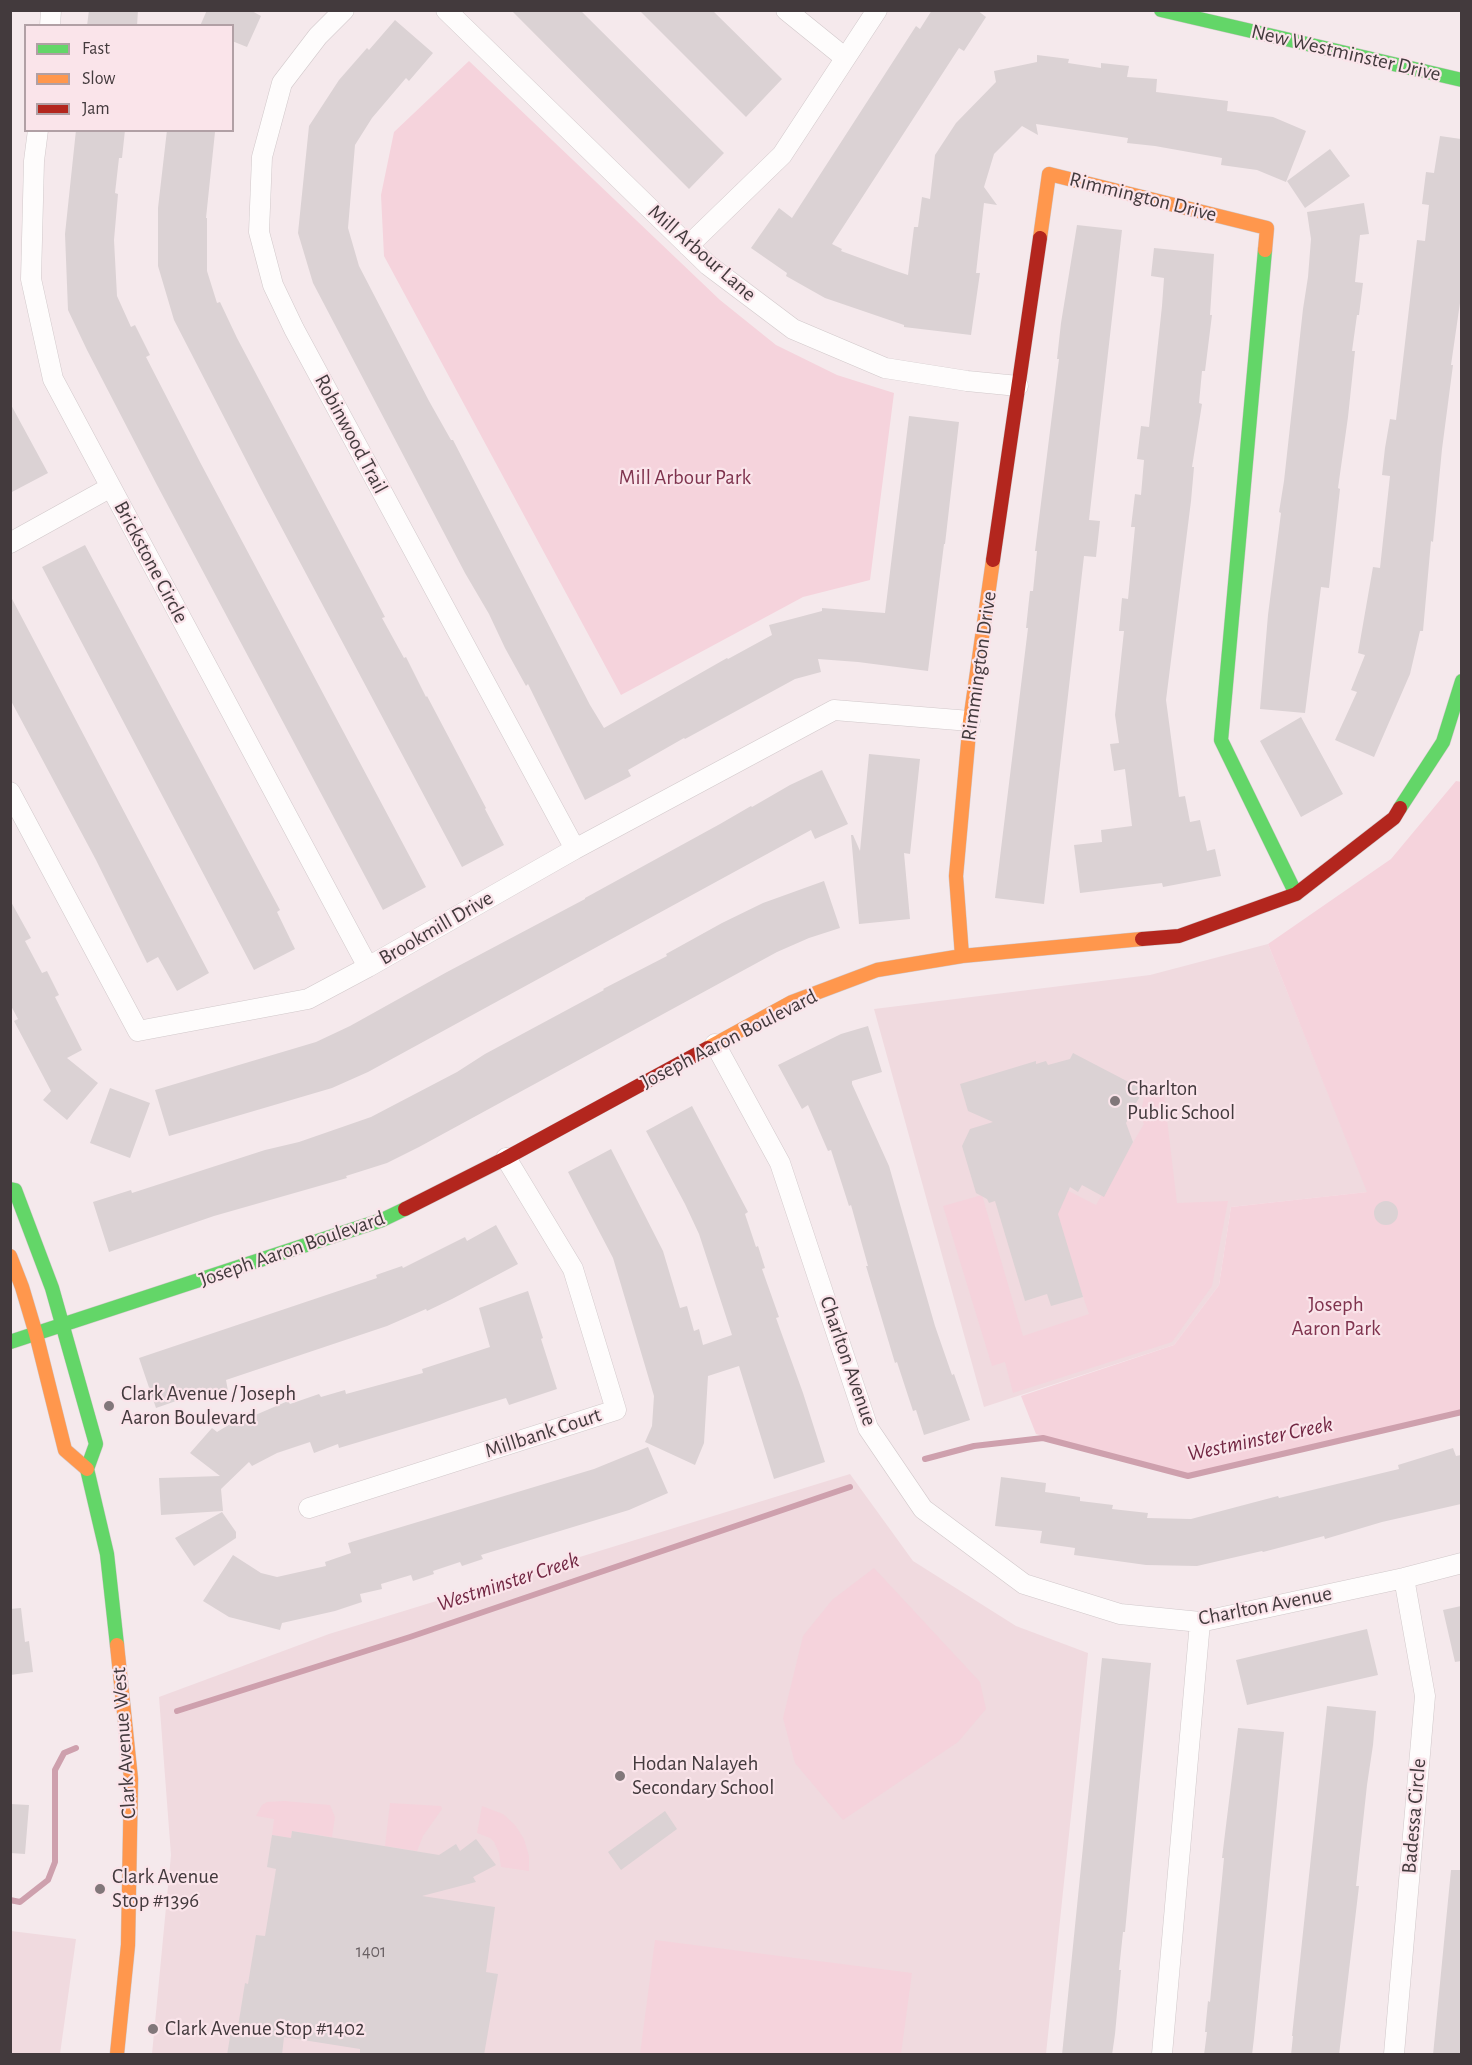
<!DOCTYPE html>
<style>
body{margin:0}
#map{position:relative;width:1472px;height:2065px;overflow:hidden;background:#f5e9ec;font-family:"Alegreya Sans",sans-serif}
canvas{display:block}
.frame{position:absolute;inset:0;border:12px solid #433a3d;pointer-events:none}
.legend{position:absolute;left:24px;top:24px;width:210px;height:108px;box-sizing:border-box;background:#fae4ea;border:2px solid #b1a0a5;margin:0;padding:8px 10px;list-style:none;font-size:18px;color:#433a3d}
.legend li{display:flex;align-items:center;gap:12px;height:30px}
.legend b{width:30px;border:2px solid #b1a0a5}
</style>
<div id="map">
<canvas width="1472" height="2065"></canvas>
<div class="frame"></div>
<ul class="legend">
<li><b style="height:8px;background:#63d668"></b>Fast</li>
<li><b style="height:8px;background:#ff974d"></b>Slow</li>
<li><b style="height:8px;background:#b3261e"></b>Jam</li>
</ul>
</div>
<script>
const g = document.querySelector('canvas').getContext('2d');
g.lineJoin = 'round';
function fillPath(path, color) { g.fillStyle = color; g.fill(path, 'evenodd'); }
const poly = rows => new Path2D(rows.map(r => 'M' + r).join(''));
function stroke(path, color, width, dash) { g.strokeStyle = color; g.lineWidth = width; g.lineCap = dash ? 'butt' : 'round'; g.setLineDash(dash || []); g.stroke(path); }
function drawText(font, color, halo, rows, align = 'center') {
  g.font = font + ' "Alegreya Sans",sans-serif'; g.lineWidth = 4.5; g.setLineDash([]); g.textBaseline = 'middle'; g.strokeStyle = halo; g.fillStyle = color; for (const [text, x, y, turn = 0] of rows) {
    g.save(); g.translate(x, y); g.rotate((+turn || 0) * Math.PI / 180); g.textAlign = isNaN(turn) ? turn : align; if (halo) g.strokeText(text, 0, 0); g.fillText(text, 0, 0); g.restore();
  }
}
const built = poly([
 [1268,944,1368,1192,1231,1207,1219,1285,1174,1345,984,1407,874,1009,1150,975],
 [850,1474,913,1561,1016,1626,1088,1653,1046,2054,152,2054,171,1855,159,1697,329,1634],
 [11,1931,76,1939,60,2054,11,2054]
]);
const green = poly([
 [469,61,720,300,776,345,837,375,894,393,870,580,803,597,621,695,384,256,381,195,394,132],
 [1456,781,1462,782,1461,1410,1182,1477,1036,1434,1021,1396,1174,1345,1219,1285,1231,1207,1367,1192,1268,944,1391,859],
 [1157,1092,1164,1094,1177,1203,1228,1201,1212,1286,1172,1342,1013,1393,1005,1362,992,1366,943,1206,982,1195,1023,1336,1089,1314,1048,1193,1057,1185,1096,1205,1144,1124,1140,1115,1145,1094],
 [874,1568,980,1682,986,1709,958,1742,843,1820,795,1763,783,1718,803,1636,832,1600],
 [284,1801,330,1805,335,1817,332,1837,292,1831,291,1838,272,1835,274,1819,256,1816,262,1805,267,1802],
 [390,1803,441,1806,442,1809,423,1836,417,1851,385,1846],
 [482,1806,503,1814,515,1825,524,1839,529,1856,529,1871,501,1867,499,1853,494,1842,490,1838,477,1833],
 [655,1940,912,1973,901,2054,640,2054]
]);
const stream = poly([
 [925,1459,974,1446,1043,1438,1188,1476,1462,1412],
 [177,1711,410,1637,850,1487],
 [10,1900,20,1902,48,1880,55,1862,55,1770,64,1753,76,1748]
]);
const building = poly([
 [89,10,138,10,137,26,87,26],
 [207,10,250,10,261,16,247,47,232,41,232,26,200,26],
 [511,10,580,10,724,153,689,189],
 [639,10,712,10,782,79,746,117],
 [932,10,977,10,986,17,964,51,959,48,832,244,842,249,841,251,890,269,908,275,914,227,918,227,922,197,930,199,935,155,956,123,996,82,994,71,1037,62,1037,55,1069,59,1068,63,1101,68,1101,63,1129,66,1127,77,1157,79,1156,92,1228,101,1227,111,1273,117,1306,131,1286,182,1257,170,1221,165,1222,158,1155,146,1127,143,1128,138,1036,124,1038,135,1022,126,994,154,984,187,997,205,984,203,976,273,980,273,971,335,904,327,904,325,825,298,786,276,787,273,751,248,779,208,792,218,916,26,920,29],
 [395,20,433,53,409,81,406,78,372,118,355,145,348,228,359,266,429,401,451,440,453,440,590,705,604,728,727,658,728,659,772,635,769,625,822,611,822,608,885,613,909,416,959,422,945,544,944,544,928,671,858,662,818,659,821,672,795,679,685,739,684,738,628,770,631,776,585,800,528,684,526,686,505,648,489,614,465,573,313,283,298,233,309,126,339,80,367,48,369,50],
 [76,130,125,130,122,158,119,158,115,193,118,194,114,240,117,296,131,327,135,325,150,355,146,357,201,464,426,887,383,910,157,485,87,350,68,310,65,234],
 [167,130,215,132,206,218,207,218,207,271,217,303,220,302,237,338,385,617,382,618,404,658,406,657,426,697,427,696,486,808,485,809,504,845,462,867,261,489,174,320,158,266,158,208],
 [1440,136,1461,139,1461,296,1451,365,1453,365,1442,449,1433,542,1431,541,1423,631,1420,631,1410,674,1374,757,1335,740,1357,692,1351,690,1365,655,1358,653,1373,567,1380,568,1390,476,1382,475,1385,448,1390,419,1396,420,1417,240,1425,241,1429,205,1422,204,1426,172,1434,173],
 [1330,149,1350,176,1305,208,1287,181],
 [1364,203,1369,234,1360,235,1355,282,1363,283,1359,315,1357,315,1352,351,1355,351,1348,417,1338,488,1340,489,1329,588,1321,587,1305,713,1260,709,1268,615,1281,513,1279,512,1284,481,1303,309,1308,277,1311,239,1307,212],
 [1077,225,1122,230,1089,520,1100,521,1096,557,1084,556,1044,904,995,898,1028,628,1026,628,1030,591,1033,591,1037,551,1035,551,1059,359,1057,359,1061,323],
 [1154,248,1214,254,1210,315,1212,315,1205,371,1202,371,1199,403,1202,404,1192,467,1194,467,1191,501,1166,700,1179,797,1185,796,1190,822,1200,820,1207,851,1215,849,1221,876,1163,887,1162,883,1080,893,1074,845,1102,842,1101,830,1132,826,1125,769,1114,771,1110,744,1119,743,1115,715,1124,631,1119,631,1122,598,1128,599,1135,527,1131,527,1135,494,1141,495,1144,460,1137,459,1141,426,1149,427,1162,306,1164,278,1151,276],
 [10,403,48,473,10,493],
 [85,545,280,910,277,912,295,949,254,970,42,567],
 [10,595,209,973,177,991,158,957,147,963,96,860,10,699],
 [1301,717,1343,794,1301,817,1260,741],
 [869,754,920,759,910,854,904,853,910,919,859,924,851,835,853,835,860,851],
 [822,770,848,824,815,839,811,830,368,1072,332,1088,169,1136,155,1090,316,1042,350,1026,447,972,585,899,585,898,720,824,751,806,752,807,790,785],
 [824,881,840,928,809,938,777,952,419,1147,387,1163,346,1176,347,1178,214,1216,109,1252,93,1202,131,1190,132,1193,265,1150,299,1142,371,1117,457,1072,485,1054,604,990,603,989,667,956,666,954,722,923,763,903],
 [10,900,31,938,25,941,42,973,47,971,59,995,55,997,82,1050,67,1058,98,1083,67,1120,43,1100,51,1091,14,1021,18,1019,10,1004],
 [868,1026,882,1072,852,1081,852,1084,889,1166,935,1326,952,1375,954,1374,970,1420,924,1435,916,1410,913,1411,897,1362,895,1363,866,1266,868,1266,851,1205,849,1206,831,1150,828,1151,808,1105,802,1109,778,1065,841,1034],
 [1073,1053,1144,1090,1136,1103,1137,1107,1134,1108,1126,1123,1133,1142,1104,1197,1082,1185,1078,1192,1070,1187,1058,1214,1083,1297,1051,1306,1047,1294,1025,1301,995,1201,989,1203,987,1199,976,1193,962,1146,970,1129,993,1122,968,1111,960,1084,1036,1061,1036,1064,1046,1061,1048,1065,1070,1059],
 [110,1088,150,1103,130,1158,90,1143],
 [692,1106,748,1212,745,1214,756,1247,758,1246,765,1268,762,1269,779,1317,776,1318,803,1393,825,1462,774,1479,739,1366,708,1376,704,1443,695,1465,645,1442,652,1426,654,1396,613,1258,568,1172,611,1149,663,1251,680,1308,687,1306,694,1331,699,1329,703,1345,732,1335,699,1234,685,1204,646,1131],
 '1374 1213a12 12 0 1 1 24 0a12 12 0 1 1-24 0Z',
 [496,1225,518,1264,452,1299,427,1311,426,1309,387,1326,226,1380,228,1391,198,1401,196,1394,156,1408,139,1358,377,1278,376,1275,402,1266,403,1268,465,1237,467,1241],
 [528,1291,543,1338,541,1339,557,1389,509,1405,506,1398,339,1448,338,1444,314,1453,310,1442,277,1453,252,1466,249,1462,221,1489,223,1511,161,1515,159,1478,220,1476,190,1453,212,1428,217,1432,250,1412,253,1416,288,1401,290,1404,319,1394,321,1397,345,1390,346,1394,423,1373,422,1369,490,1347,479,1308],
 [648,1447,668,1493,629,1510,481,1555,483,1559,462,1566,460,1562,433,1571,434,1574,413,1581,411,1575,381,1584,382,1589,360,1594,362,1602,335,1611,282,1623,280,1630,229,1617,203,1601,233,1555,261,1573,277,1577,326,1566,325,1562,351,1553,348,1543,594,1469],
 [1453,1448,1456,1456,1461,1455,1461,1504,1382,1522,1325,1539,1324,1536,1263,1552,1262,1551,1197,1566,1146,1565,1074,1555,1075,1548,1040,1543,1042,1531,995,1526,1001,1477,1046,1483,1045,1492,1080,1497,1080,1501,1113,1505,1112,1509,1148,1513,1147,1518,1191,1519,1278,1496,1279,1498,1399,1469,1398,1465],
 [222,1512,236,1532,236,1538,194,1566,175,1538],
 [1461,1606,1461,1661,1455,1662,1443,1610],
 [21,1608,25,1642,29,1641,33,1672,10,1675,10,1609],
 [1367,1629,1378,1675,1247,1705,1236,1660],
 [1102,1658,1151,1663,1125,1932,1123,1932,1119,1970,1121,1970,1115,2034,1112,2055,1062,2055],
 [1327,1706,1376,1711,1373,1745,1367,1785,1356,1886,1359,1886,1339,2055,1291,2055,1293,2036,1292,2036],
 [1238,1728,1284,1732,1254,2038,1252,2055,1204,2055,1207,2032,1205,2032,1208,2001,1210,2002,1224,1858,1222,1858],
 [10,1804,29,1805,25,1854,10,1853],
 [665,1811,677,1829,621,1870,608,1852],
 [292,1831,439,1855,456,1844,460,1851,476,1839,496,1865,473,1877,476,1882,422,1896,495,1907,486,1972,498,1974,484,2055,360,2055,360,2049,284,2037,282,2055,227,2055,231,2031,237,2033,245,1983,248,1984,256,1935,265,1936,276,1869,267,1867,272,1835,291,1838],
 [1451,1870,1461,1870,1461,2055,1433,2055]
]);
const street = poly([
 [344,10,318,36,282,83,262,157,259,232,273,285,294,329,575,849],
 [446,10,708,265,793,329,885,368,967,381,1018,386],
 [786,10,844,57],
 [50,26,51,10],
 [38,130,34,161,31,279,53,379,368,967],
 [688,246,782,155,877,10],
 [10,543,111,487],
 [10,792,138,1031,308,999,368,967,575,849,834,710,970,721],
 [715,1044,780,1163,868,1428,923,1509,1024,1584,1120,1614,1200,1622,1404,1578,1462,1563],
 [309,1508,616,1410,573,1269,506,1158],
 [1162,2054,1200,1622],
 [1394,2054,1425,1696,1404,1578]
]);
const fast = poly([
 [1161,10,1462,80],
 [1265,250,1221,740,1296,894],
 [1400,808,1443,742,1462,681],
 [10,1189,15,1190,52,1288,96,1444,87,1469,107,1554,117,1645],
 [10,1342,382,1220,405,1209]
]);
const slow = poly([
 [1040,238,1049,174,1267,228,1265,250],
 [962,956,956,876,970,721,993,560],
 [708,1048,792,1002,877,970,962,956,1142,939],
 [10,1256,22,1287,36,1334,65,1450,87,1469],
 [117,1645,131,1779,128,1945,117,2054]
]);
const jam = poly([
 [993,560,1040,238],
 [1142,939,1179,936,1296,894,1394,818,1400,808],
 [405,1209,506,1158,708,1048]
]);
const markers = [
 [1115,1101,6,"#81777a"],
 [109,1406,6,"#81777a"],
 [620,1776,6,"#81777a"],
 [100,1889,6,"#81777a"],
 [153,2029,6,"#81777a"]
];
const numberNames = [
 ["1401",371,1952]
];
const streetNames = [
 ["New Westminster Drive",1346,53,13],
 ["Rimmington Drive",1143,197,14],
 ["Mill Arbour Lane",702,253,41],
 ["Robinwood Trail",351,434,62],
 ["Brickstone Circle",151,562,62],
 ["Rimmington Drive",979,666,-82],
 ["Brookmill Drive",436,928,-30],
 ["Joseph Aaron Boulevard",729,1039,-27],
 ["Joseph Aaron Boulevard",292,1249,-19],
 ["Charlton Avenue",848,1361,71],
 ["Millbank Court",543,1433,-18],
 ["Charlton Avenue",1265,1606,-11],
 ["Clark Avenue West",124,1743,-94],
 ["Badessa Circle",1414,1816,-85]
];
const parkNames = [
 ["Mill Arbour Park",685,478],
 ["Joseph",1336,1305],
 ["Aaron Park",1336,1329]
];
const poiNames = [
 ["Charlton",1127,1089],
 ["Public School",1127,1113],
 ["Clark Avenue / Joseph",121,1394],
 ["Aaron Boulevard",121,1418],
 ["Hodan Nalayeh",632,1764],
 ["Secondary School",632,1788],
 ["Clark Avenue",112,1877],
 ["Stop #1396",112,1901],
 ["Clark Avenue Stop #1402",165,2029]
];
const waterNames = [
 ["Westminster Creek",1260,1439,-12],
 ["Westminster Creek",508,1582,-18]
];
fillPath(built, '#f0dadf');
fillPath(green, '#f5d3dc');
stroke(stream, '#cea0ad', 6);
fillPath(building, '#dbd2d4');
stroke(street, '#d1c8ca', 21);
stroke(fast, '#d1c8ca', 15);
stroke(slow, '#d1c8ca', 15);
stroke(jam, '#d1c8ca', 15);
stroke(street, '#fefcfc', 20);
stroke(fast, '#63d668', 14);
stroke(slow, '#ff974d', 14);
stroke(jam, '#b3261e', 14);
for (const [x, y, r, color] of markers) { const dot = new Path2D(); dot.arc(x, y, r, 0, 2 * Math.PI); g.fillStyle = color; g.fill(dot); stroke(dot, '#fae4ea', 2); }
drawText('18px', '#6a6164', null, numberNames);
drawText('21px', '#433a3d', '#fae4ea', streetNames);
drawText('21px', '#7f334e', '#fae4ea', parkNames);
drawText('21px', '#433a3d', '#fae4ea', poiNames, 'left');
drawText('italic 22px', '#722743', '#fae4ea', waterNames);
</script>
